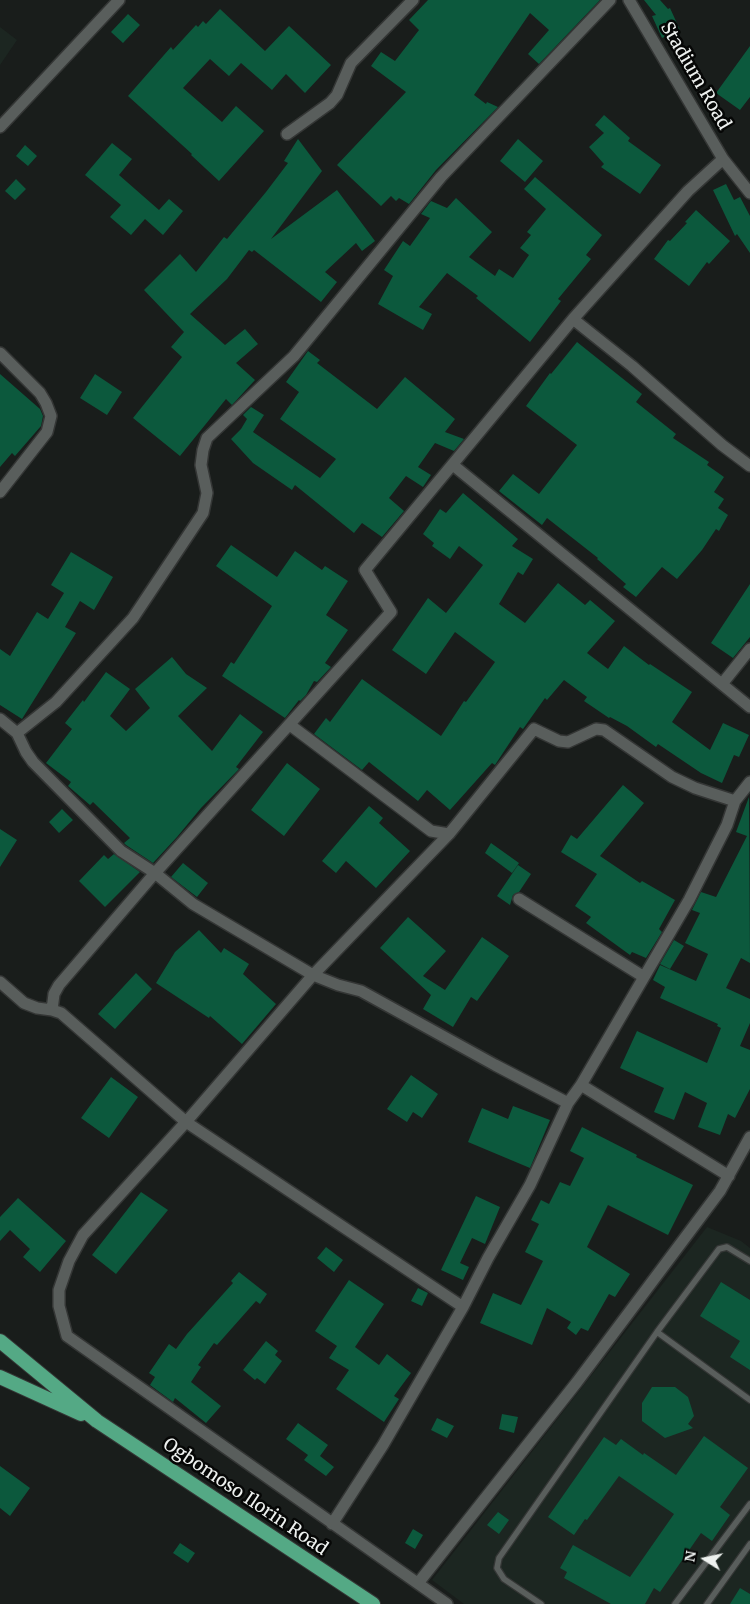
<!DOCTYPE html>
<style>
body{margin:0}
#map{position:relative;width:750px;height:1604px;overflow:hidden;background:#191d1b;font-family:Merriweather,serif}
canvas{display:block}
.north{position:absolute;left:680px;top:1534px;width:50px;height:50px;-webkit-text-stroke:4px #060706;paint-order:stroke;rotate:280deg;font-size:14px;font-weight:700;line-height:20px;text-align:center;color:#eef1ef}
.north::after{content:'';display:block;margin:auto;width:18px;height:22px;background:#eef1ef;clip-path:polygon(50% 0,100% 100%,50% 72%,0 100%)}
</style>
<div id="map">
<canvas width="750" height="1604"></canvas>
<div class="north">N</div>
</div>
<script>
const g = document.querySelector('canvas').getContext('2d');
g.lineJoin = 'round';
function fillPath(path, color) { g.fillStyle = color; g.fill(path, 'evenodd'); }
const poly = rows => new Path2D(rows.map(r => 'M' + r).join(''));
function stroke(path, color, width, dash) { g.strokeStyle = color; g.lineWidth = width; g.lineCap = dash ? 'butt' : 'round'; g.setLineDash(dash || []); g.stroke(path); }
function drawText(font, color, halo, rows, align = 'center') {
  g.font = font + ' Merriweather,serif'; g.lineWidth = 5; g.setLineDash([]); g.textBaseline = 'middle'; g.strokeStyle = halo; g.fillStyle = color; for (const [text, x, y, turn = 0] of rows) {
    g.save(); g.translate(x, y); g.rotate((+turn || 0) * Math.PI / 180); g.textAlign = isNaN(turn) ? turn : align; if (halo) g.strokeText(text, 0, 0); g.fillText(text, 0, 0); g.restore();
  }
}
const built = poly([
 [0,27,17,40,0,65],
 [707,1227,741,1241,750,1248,750,1604,464,1604,432,1580]
]);
const building = poly([
 [428,0,600,0,539,64,528,54,549,30,530,13,474,95,486,104,487,102,498,107,436,170,409,204,399,198,396,201,391,196,381,206,337,165,406,92,371,66,381,52,395,61,419,30,409,20],
 [644,0,660,0,668,9,670,8,680,30,662,38,652,16,656,15],
 [220,9,265,51,289,26,331,65,305,93,286,74,272,90,241,63,229,76,210,59,183,88,222,122,236,106,264,131,219,181,191,155,192,154,128,96,171,47,173,50,196,25,198,27,203,21,206,24],
 [128,14,140,25,123,43,111,32],
 [750,46,750,97,740,110,716,93],
 [604,115,630,138,628,141,661,165,640,194,601,167,604,164,589,147,604,133,595,125],
 [298,139,322,171,271,239,337,190,375,241,362,251,356,243,325,272,337,282,321,302,254,250,252,252,249,250,227,279,190,314,225,345,245,329,258,344,236,363,255,380,232,405,226,399,180,456,133,418,182,357,171,347,184,332,144,290,180,254,196,272,224,237,227,239,266,192,288,163,284,161],
 [518,139,543,161,525,182,500,161],
 [112,143,132,159,119,175,159,210,169,199,183,211,163,235,145,219,131,235,110,217,121,205,85,175],
 [25,145,37,156,28,166,16,156],
 [535,177,602,235,586,255,591,259,558,299,561,301,530,342,476,298,478,296,447,273,419,307,432,314,423,330,378,304,393,276,384,270,403,241,410,246,430,218,421,214,431,201,447,208,456,198,492,232,469,257,495,276,499,269,513,278,529,255,520,248,531,235,527,232,546,209,524,189],
 [16,179,26,189,15,200,5,191],
 [726,184,734,200,740,197,750,216,750,253,737,234,735,236,713,190],
 [696,210,730,241,709,264,707,262,689,286,654,259,668,240,670,241,687,223,685,222],
 [577,342,642,394,636,402,676,434,673,438,709,462,707,465,724,477,714,492,724,499,718,508,728,515,719,531,716,529,702,550,677,579,662,567,636,597,623,587,626,584,597,559,598,558,547,518,542,525,499,491,513,474,539,494,577,445,526,406,550,373,551,374],
 [308,351,320,360,317,363,377,409,405,377,455,419,445,432,464,439,454,451,435,443,418,467,431,475,423,487,406,476,389,498,404,511,382,537,362,523,354,533,295,485,292,490,253,463,231,439,241,429,247,419,243,415,251,407,264,415,253,432,320,478,336,459,280,419,299,392,286,382],
 [0,374,40,409,43,416,41,426,15,456,12,453,0,467],
 [95,374,122,392,107,415,80,398],
 [463,493,518,539,512,546,533,559,523,575,518,572,499,604,525,623,558,583,585,605,590,600,615,621,587,653,608,669,624,646,649,665,650,664,692,692,672,722,710,750,723,723,749,735,739,757,734,755,722,783,701,773,658,744,656,747,627,726,610,717,609,718,584,701,587,697,564,680,547,700,545,698,523,729,520,727,495,765,492,763,450,810,427,790,418,801,369,762,362,770,314,734,326,718,330,722,362,679,441,736,464,701,466,702,495,662,455,632,426,674,392,650,428,598,446,613,483,565,459,546,450,559,432,546,434,543,423,534,440,509,446,513],
 [231,545,277,577,295,551,322,570,325,566,348,581,326,615,348,630,325,663,331,667,317,682,314,681,306,695,300,701,299,700,285,718,222,676,231,662,234,664,272,606,216,566],
 [71,552,113,577,94,610,80,601,65,627,76,633,22,719,0,705,0,649,10,656,37,612,48,619,64,593,51,585],
 [750,584,750,637,733,658,711,643],
 [172,657,186,674,207,688,178,716,212,751,240,714,263,732,236,767,239,769,201,808,177,837,153,863,126,845,124,843,130,838,93,802,90,805,68,786,71,782,46,763,72,729,65,723,83,700,84,702,106,672,130,689,110,716,126,731,150,708,135,689],
 [287,763,320,789,284,836,251,810],
 [623,785,644,803,600,856,640,883,642,881,675,900,659,929,662,932,646,958,632,952,630,955,586,923,591,917,575,906,597,874,561,852,571,835,577,839],
 [749,797,750,963,741,958,726,988,750,999,750,1023,740,1046,750,1050,750,1089,735,1118,728,1114,720,1135,698,1127,707,1103,685,1092,674,1120,654,1112,664,1088,620,1068,637,1031,707,1063,721,1028,717,1026,718,1024,660,998,665,987,653,980,660,965,696,981,708,954,685,943,700,913,692,910,701,892,716,897,747,836,736,832],
 [369,806,383,818,379,823,410,851,376,888,346,861,336,873,322,861],
 [62,809,73,820,59,833,49,822],
 [0,829,17,840,0,867],
 [491,843,519,863,512,873,485,853],
 [114,854,140,872,105,907,79,881,104,855,108,859],
 [183,863,208,883,197,897,171,877],
 [518,865,531,874,519,892,513,895,510,905,497,896],
 [408,917,446,951,423,976,445,990,482,937,509,956,477,1001,471,997,453,1027,423,1009,431,995,380,948],
 [199,930,221,953,224,948,249,964,243,974,276,1004,242,1044,210,1016,209,1018,156,983,175,952],
 [674,940,684,946,670,969,660,964],
 [136,973,152,989,115,1029,98,1014],
 [411,1075,438,1094,422,1118,413,1112,407,1122,387,1109],
 [111,1077,138,1097,109,1138,81,1118],
 [513,1106,550,1120,530,1168,468,1142,482,1108,508,1119],
 [582,1127,637,1155,636,1157,693,1185,668,1235,608,1205,587,1247,630,1274,615,1297,609,1294,588,1331,581,1328,576,1335,567,1328,571,1322,547,1308,532,1345,480,1323,493,1293,521,1305,543,1261,525,1252,539,1224,531,1220,541,1200,549,1204,560,1182,570,1186,584,1158,570,1151],
 [141,1192,168,1210,116,1274,92,1255],
 [476,1196,500,1207,485,1244,472,1238,460,1263,469,1267,463,1280,441,1270],
 [18,1198,66,1241,40,1272,23,1257,30,1249,10,1230,0,1241,0,1217],
 [326,1247,343,1260,334,1272,317,1258],
 [239,1272,267,1294,260,1304,256,1301,217,1345,214,1343,198,1365,201,1367,191,1382,221,1406,206,1423,175,1398,173,1402,150,1385,155,1377,149,1373,169,1344,176,1349,187,1334,233,1283,231,1281],
 [349,1280,384,1304,355,1347,379,1365,387,1354,411,1373,394,1396,399,1399,384,1422,336,1389,349,1370,329,1358,337,1346,315,1331],
 [721,1282,750,1300,750,1370,730,1357,740,1341,700,1316],
 [418,1288,428,1293,422,1306,411,1301],
 [266,1341,278,1351,275,1355,282,1361,265,1384,257,1378,255,1380,243,1370],
 [652,1387,675,1387,688,1397,694,1416,688,1424,693,1428,665,1438,642,1421,642,1403],
 [502,1414,518,1417,514,1433,499,1429],
 [437,1418,454,1426,447,1438,431,1430],
 [298,1423,328,1445,320,1456,334,1467,326,1476,304,1460,308,1455,286,1439],
 [704,1436,748,1468,720,1507,730,1515,712,1541,701,1533,660,1592,654,1588,645,1604,611,1604,564,1578,567,1572,560,1568,573,1545,630,1577,674,1514,619,1476,587,1520,585,1519,574,1535,548,1517,604,1437,616,1445,621,1439,643,1455,644,1453,676,1475],
 [0,1466,30,1488,10,1516,0,1508],
 [498,1512,509,1520,499,1534,487,1525],
 [413,1529,423,1535,415,1549,405,1543],
 [180,1543,195,1553,188,1563,173,1553],
 [740,1588,750,1594,750,1604,730,1604]
]);
const service = poly([
 [657,1332,750,1400],
 [541,1604,504,1579,497,1568,499,1558,657,1332,719,1249,727,1247,750,1261],
 [675,1604,750,1504],
 [707,1604,750,1544]
]);
const minor = poly([
 [629,0,723,159,750,193],
 [0,127,119,0],
 [287,134,330,103,337,95,351,63,413,0],
 [573,319,632,366,722,445,750,466],
 [0,353,40,393,46,403,51,416,47,432,0,492],
 [453,465,750,707],
 [722,684,750,649],
 [0,719,17,733,26,752,33,762,121,851,155,873,193,904,313,975,338,985,361,991,495,1065,568,1103],
 [290,725,431,831,449,834],
 [17,733,56,702,133,618,203,513,207,493,201,465,203,450,207,438,294,356,441,177,610,0],
 [519,899,644,977],
 [0,982,24,1003,37,1008,52,1010,61,1013,186,1122,463,1307],
 [52,1010,54,994,59,985,155,873,391,612,365,570,573,319,688,191,723,159],
 [581,1085,729,1176],
 [332,1524,383,1445,463,1307,488,1258,530,1185,568,1103,581,1085,689,900,727,825,735,801,750,782],
 [419,1582,577,1382,720,1191,750,1137],
 [447,1604,67,1336,59,1306,59,1290,69,1261,83,1235,186,1122,313,975,449,834,534,729,559,741,568,742,596,729,604,730,672,777,695,788,735,801]
]);
const trunk = poly([
 [0,1341,97,1421,373,1604],
 [0,1377,81,1414]
]);
const streetNames = [
 ["Stadium Road",695,76,60],
 ["Ogbomoso Ilorin Road",245,1497,34]
];
fillPath(built, '#1c2621');
fillPath(building, '#0c593d');
stroke(service, '#343635', 8);
stroke(minor, '#343635', 14);
stroke(trunk, '#343635', 16);
stroke(service, '#595e5c', 5.5);
stroke(minor, '#595e5c', 11);
stroke(trunk, '#54a985', 14);
drawText('18px', '#eef1ef', '#060706', streetNames);
</script>
